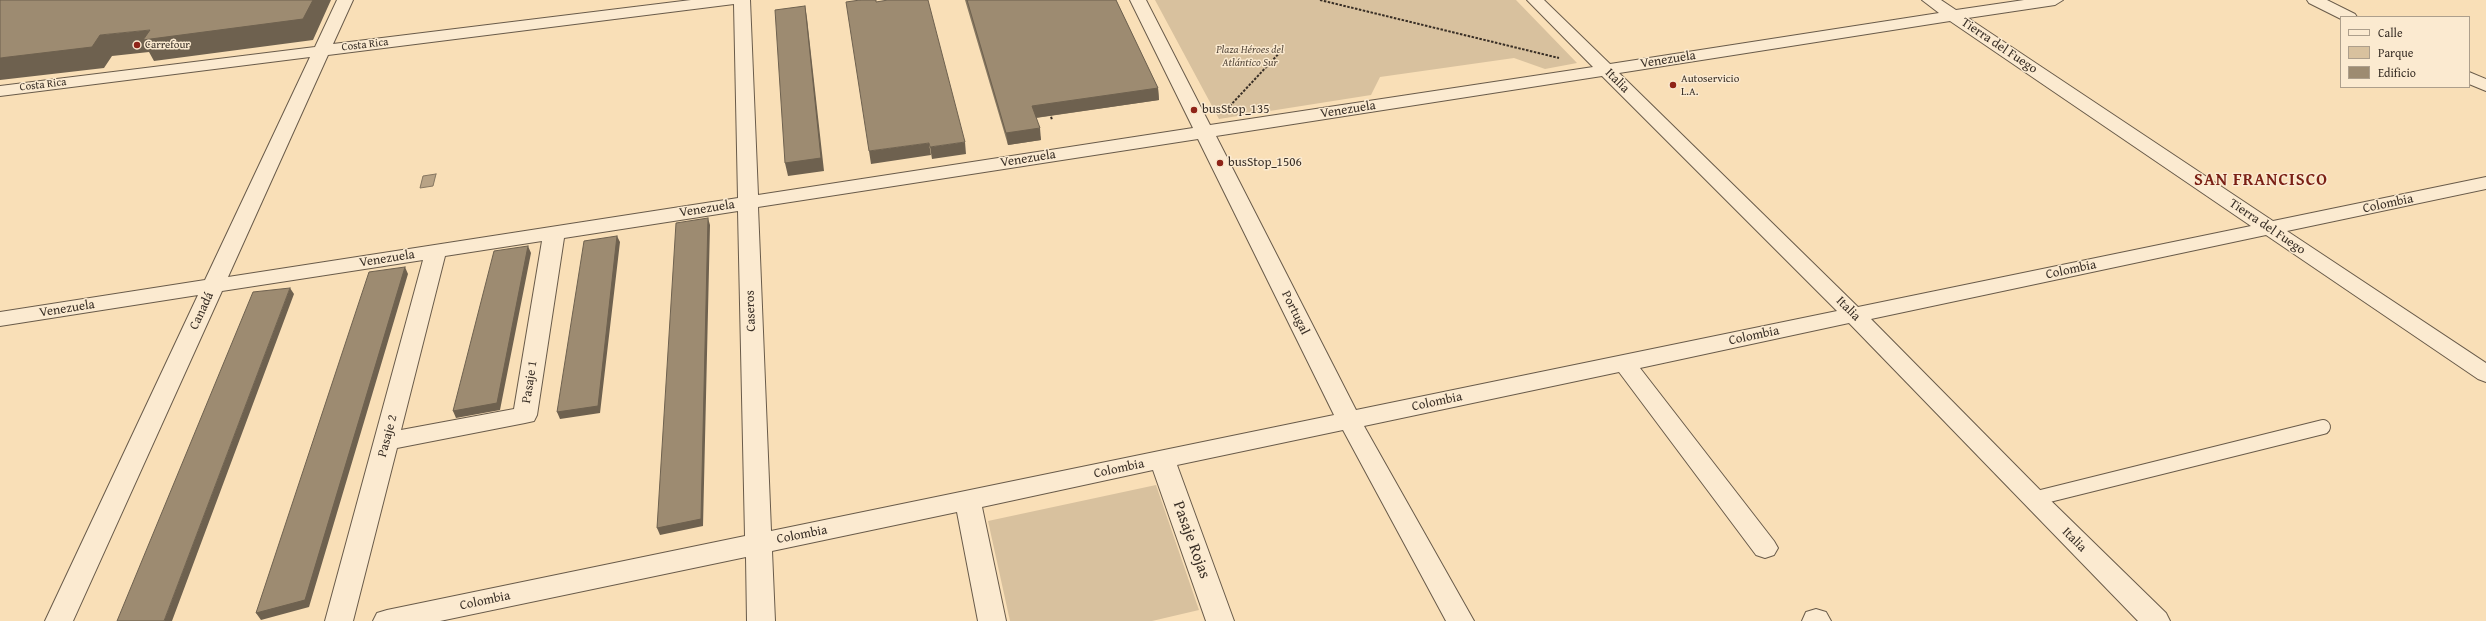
<!DOCTYPE html>
<meta charset="utf-8">
<style>
body{margin:0}
#map{position:relative;width:2486px;height:621px;overflow:hidden;background:#f9dfb7;font-family:"Gentium Book Plus",serif}
canvas{display:block}
.legend{position:absolute;left:2340px;top:16px;width:130px;height:72px;box-sizing:border-box;background:#fbead0;border:1px solid #ad9f8c;margin:0;padding:5px 7px;list-style:none;font-size:12px;color:#392f26}
.legend li{display:flex;align-items:center;gap:8px;height:20px}
.legend b{width:20px;border:1px solid #ad9f8c}
</style>
<div id="map">
<canvas width="2486" height="621"></canvas>
<ul class="legend">
<li><b style="height:5px;background:#fbead0"></b>Calle</li>
<li><b style="height:11px;background:#d8c19e"></b>Parque</li>
<li><b style="height:11px;background:#9d8b71"></b>Edificio</li>
</ul>
</div>
<script>
const g = document.querySelector('canvas').getContext('2d');
g.lineJoin = 'round';
function fillPath(path, color) { g.fillStyle = color; g.fill(path, 'evenodd'); }
const poly = rows => new Path2D(rows.map(r => 'M' + r).join(''));
function stroke(path, color, width, dash) { g.strokeStyle = color; g.lineWidth = width; g.lineCap = dash ? 'butt' : 'round'; g.setLineDash(dash || []); g.stroke(path); }
function drawText(font, color, halo, rows, align = 'center') {
  g.font = font + ' "Gentium Book Plus",serif'; g.lineWidth = 3; g.setLineDash([]); g.textBaseline = 'middle'; g.strokeStyle = halo; g.fillStyle = color; for (const [text, x, y, turn = 0] of rows) {
    g.save(); g.translate(x, y); g.rotate((+turn || 0) * Math.PI / 180); g.textAlign = isNaN(turn) ? turn : align; if (halo) g.strokeText(text, 0, 0); g.fillText(text, 0, 0); g.restore();
  }
}
const green = poly([
 [1155,0,1516,0,1577,63,1545,69,1514,58,1380,77,1371,95,1219,119],
 [1156,485,1199,610,1152,621,1010,621,988,521]
]);
const water = poly([
 [436,174,433,186,420,188,423,176,436,174]
]);
const path = poly([
 [1320,0,1559,58],
 [1227,109,1284,48],
 [1050,113,1052,120]
]);
const lane = poly([
 [2033,499,2323,427]
]);
const street = poly([
 [337,0,353,0,333,44,691,0,750,0,758,195,1193,128,1130,0,1146,0,1210,125,1593,67,1527,0,1544,0,1610,64,1939,13,1922,0,1941,0,1956,10,2024,0,2063,0,2055,5,1968,18,2273,221,2486,177,2486,189,2287,231,2486,363,2486,382,2478,379,2266,235,1871,319,2042,492,2166,613,2170,621,2138,621,1849,323,1640,368,1774,541,1778,548,1774,555,1765,558,1756,555,1619,372,1364,426,1474,621,1446,621,1343,430,1177,465,1234,621,1206,621,1153,470,982,507,1006,621,978,621,957,512,772,551,775,621,747,621,746,557,440,621,373,621,377,613,387,610,745,536,738,211,564,238,537,415,534,421,525,423,397,448,353,621,325,621,423,260,222,291,73,621,45,621,198,295,0,326,0,312,205,280,310,57,0,96,0,86,315,47,337,0],
 [734,4,738,198,228,277,328,55,734,4],
 [1950,21,2251,226,1858,307,1619,73,1950,21],
 [1602,76,1837,311,1356,410,1216,136,1602,76],
 [1198,139,1334,415,771,531,758,207,1198,139],
 [542,241,514,409,401,430,445,256,542,241],
 [2307,0,2327,0,2355,14,2357,17,2341,17,2341,19,2309,3,2307,0],
 [2469,72,2486,79,2486,91,2469,84,2469,72],
 [1816,609,1826,612,1831,621,1802,621,1806,612,1816,609]
]);
const wall = poly([
 [965,0,1116,0,1158,88,1159,100,1036,118,1041,140,1008,145]
]);
const shadedWall = poly([
 [313,0,331,0,313,40,154,61,149,52,112,56,104,68,0,80,0,58,100,35,150,30],
 [805,6,807,18,824,171,788,176,785,163],
 [1158,88,1159,100,1034,118,1032,106],
 [1040,128,1041,140,1008,145,1006,133],
 [965,142,966,154,932,159,930,147],
 [929,143,931,155,871,164,869,151],
 [708,218,710,225,703,526,660,535,657,528],
 [617,236,620,242,600,413,560,419,557,412],
 [528,246,531,253,500,410,456,418,453,411],
 [405,267,408,274,309,607,261,620,256,613],
 [290,288,294,294,172,621,164,621]
]);
const building = poly([
 [0,0,313,0,303,19,143,40,150,30,100,35,92,47,0,58,0,0],
 [860,0,876,0,876,2,888,0,928,0,965,142,930,147,929,143,869,151,846,2,860,0],
 [967,0,1116,0,1158,88,1032,106,1040,128,1006,133,967,0],
 [805,6,821,158,785,163,775,10,805,6],
 [708,218,701,519,657,528,676,223,708,218],
 [617,236,598,406,557,412,584,241,617,236],
 [528,246,497,403,453,411,494,251,528,246],
 [405,267,305,600,256,613,369,272,405,267],
 [290,288,164,621,117,621,253,292,290,288]
]);
const markers = [
 [137,45,4,"#8f2418"],
 [1673,85,4,"#8f2418"],
 [1194,110,4,"#8f2418"],
 [1220,163,4,"#8f2418"]
];
const farPoinames = [
 ["Carrefour",145,45],
 ["Autoservicio",1681,79],
 ["L.A.",1681,92]
];
const farStreetnames = [
 ["Costa Rica",365,45,-7],
 ["Costa Rica",43,85,-7]
];
const farParknames = [
 ["Plaza Héroes del",1250,50],
 ["Atlántico Sur",1250,63]
];
const streetNames = [
 ["Tierra del Fuego",1999,46,34],
 ["Venezuela",1668,60,-9],
 ["Italia",1617,81,45],
 ["Venezuela",1348,110,-9],
 ["Venezuela",1028,159,-9],
 ["Colombia",2388,204,-12],
 ["Venezuela",707,209,-9],
 ["Tierra del Fuego",2267,227,34],
 ["Venezuela",387,259,-9],
 ["Colombia",2071,270,-12],
 ["Venezuela",67,309,-9],
 ["Italia",1848,309,45],
 ["Canadá",202,311,-65],
 ["Caseros",751,311,-92],
 ["Portugal",1295,313,64],
 ["Colombia",1754,336,-12],
 ["Pasaje 1",530,382,-81],
 ["Colombia",1437,402,-12],
 ["Pasaje 2",388,436,-75],
 ["Colombia",1119,469,-12],
 ["Colombia",802,535,-11],
 ["Italia",2074,540,45],
 ["Colombia",485,601,-12]
];
const poiNames = [
 ["busStop_135",1202,110],
 ["busStop_1506",1228,163]
];
const nearStreetnames = [
 ["Pasaje Rojas",1191,540,70]
];
const districtNames = [
 ["SAN FRANCISCO",2261,181]
];
fillPath(green, '#d8c19e');
fillPath(water, '#b8a386');
stroke(water, '#857560', 1);
stroke(lane, '#695b4a', 16);
stroke(street, '#695b4a', 2);
stroke(path, '#392f26', 2, [2.5, 1.5]);
stroke(lane, '#fbead0', 14);
fillPath(street, '#fbead0');
fillPath(wall, '#877861');
fillPath(shadedWall, '#6e614f');
fillPath(building, '#9d8b71');
stroke(building, '#6e614f', 1);
for (const [x, y, r, color] of markers) { const dot = new Path2D(); dot.arc(x, y, r, 0, 2 * Math.PI); g.fillStyle = color; g.fill(dot); stroke(dot, '#fbead0', 1.5); }
drawText('11px', '#392f26', '#fbead0', farPoinames, 'left');
drawText('11px', '#392f26', '#fbead0', farStreetnames);
drawText('italic 11px', '#594c3e', '#fbead0', farParknames);
drawText('13px', '#392f26', '#fbead0', streetNames);
drawText('13px', '#392f26', '#fbead0', poiNames, 'left');
drawText('16px', '#392f26', '#fbead0', nearStreetnames);
g.letterSpacing = '1px';
drawText('bold 17px', '#7a1f14', '#fbead0', districtNames);
g.letterSpacing = '0px';
</script>
